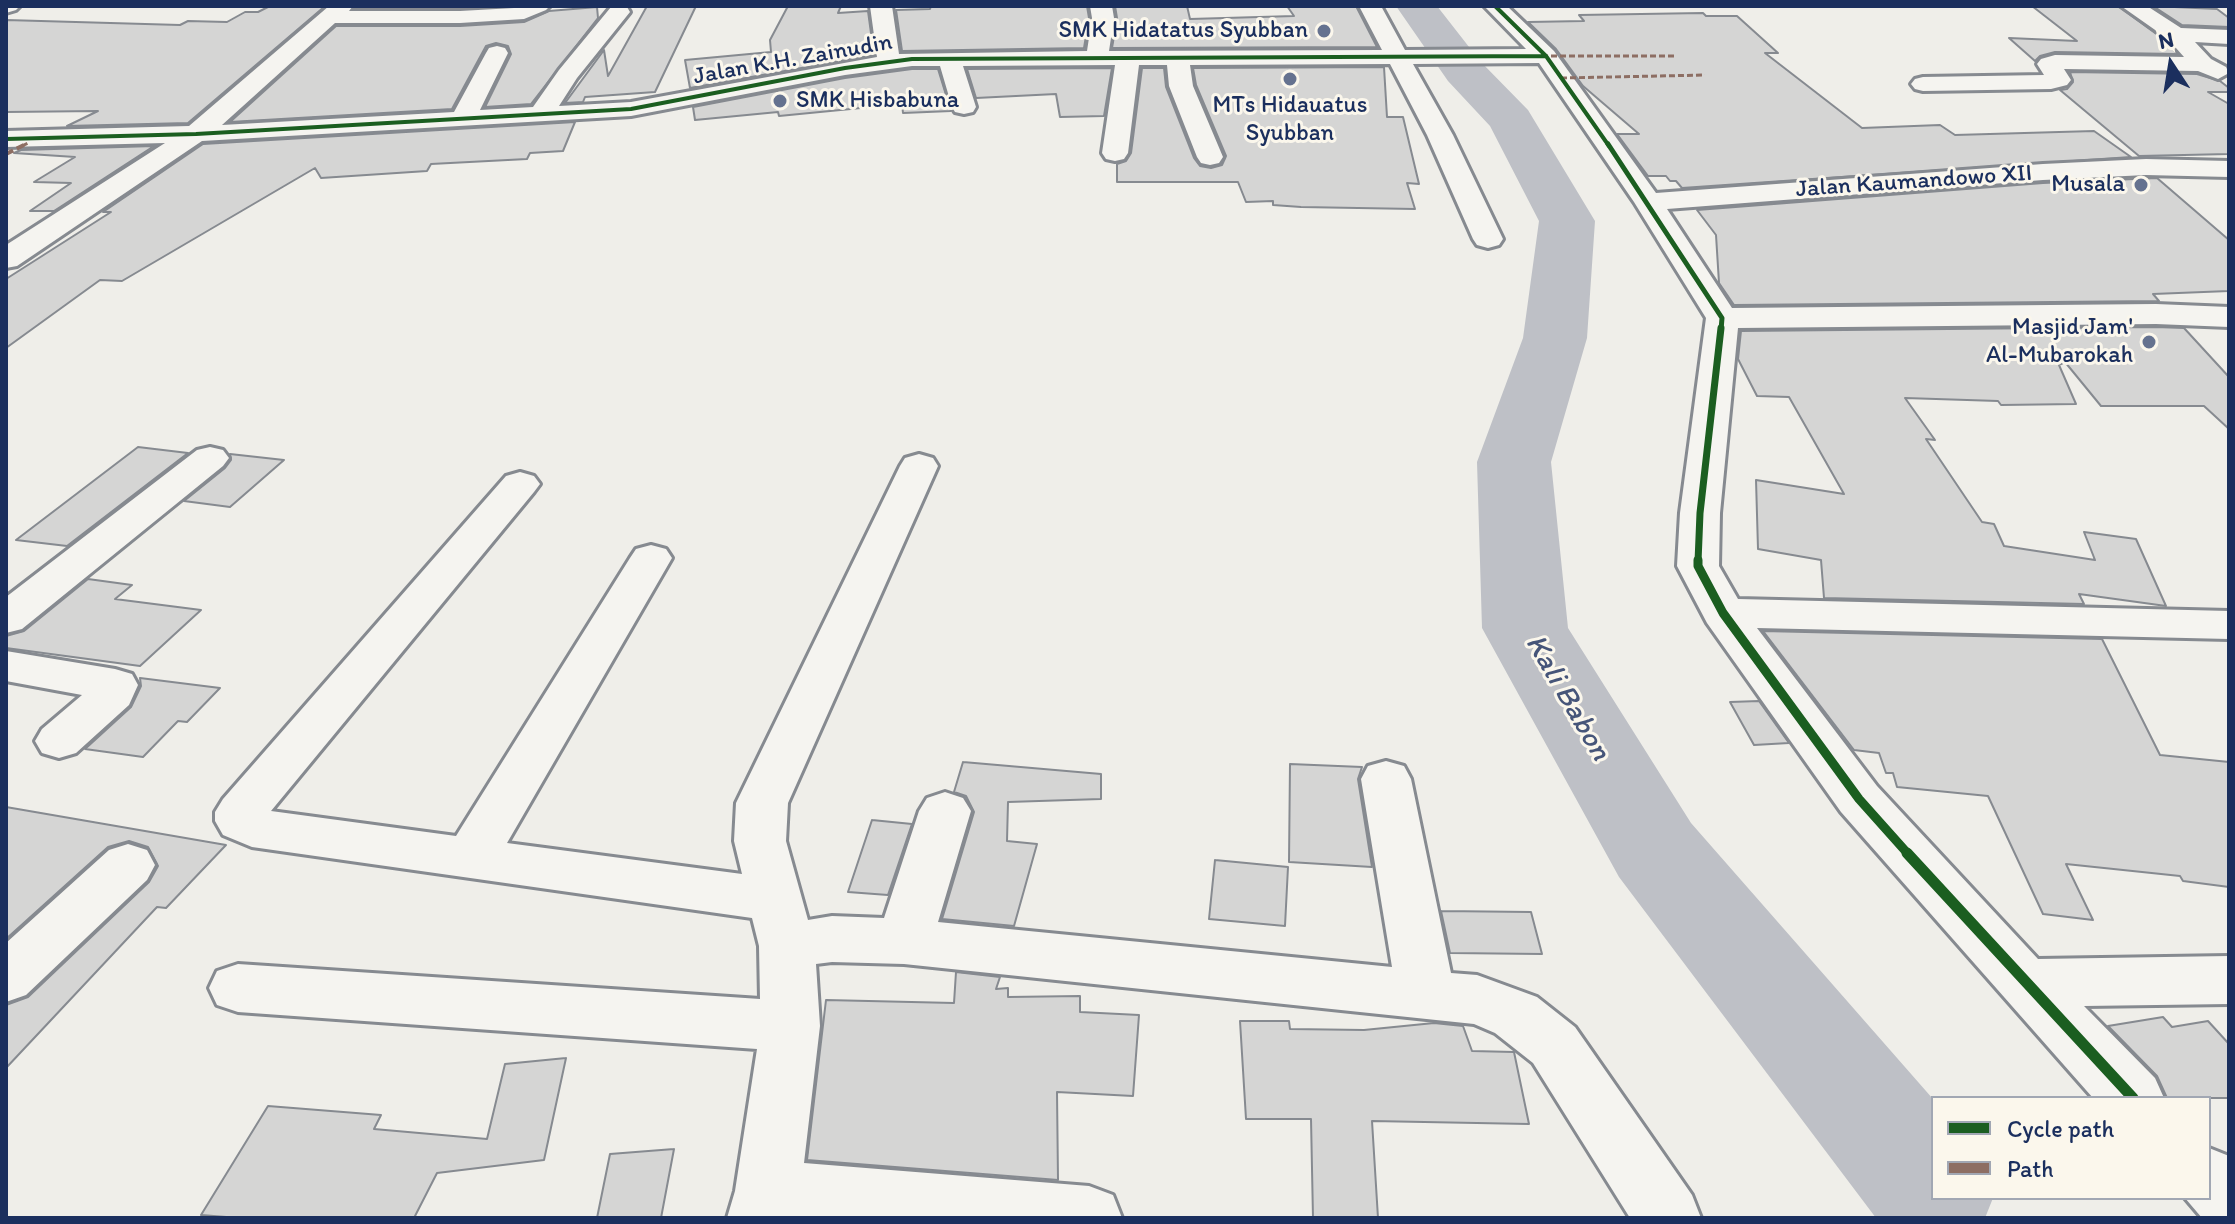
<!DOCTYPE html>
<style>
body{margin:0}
#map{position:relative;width:2235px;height:1224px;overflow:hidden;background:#efeee9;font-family:Itim,sans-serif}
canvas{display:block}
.frame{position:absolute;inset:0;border:8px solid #1b2f5e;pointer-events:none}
.legend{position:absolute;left:1931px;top:1096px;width:280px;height:104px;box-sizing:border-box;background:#fbf7ec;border:2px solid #a1a7b3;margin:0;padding:10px 14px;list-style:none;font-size:24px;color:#1b2f5e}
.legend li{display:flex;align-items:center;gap:16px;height:40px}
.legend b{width:40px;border:2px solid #a1a7b3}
.north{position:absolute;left:2131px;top:24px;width:80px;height:80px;-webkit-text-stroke:6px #fbf7ec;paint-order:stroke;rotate:348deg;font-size:22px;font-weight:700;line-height:32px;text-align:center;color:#1b2f5e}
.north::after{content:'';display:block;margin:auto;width:28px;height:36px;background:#1b2f5e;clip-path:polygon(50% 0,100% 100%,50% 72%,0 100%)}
</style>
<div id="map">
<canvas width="2235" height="1224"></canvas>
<div class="frame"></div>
<ul class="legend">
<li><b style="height:10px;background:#1b5e20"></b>Cycle path</li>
<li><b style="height:10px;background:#8d6e63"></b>Path</li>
</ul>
<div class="north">N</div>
</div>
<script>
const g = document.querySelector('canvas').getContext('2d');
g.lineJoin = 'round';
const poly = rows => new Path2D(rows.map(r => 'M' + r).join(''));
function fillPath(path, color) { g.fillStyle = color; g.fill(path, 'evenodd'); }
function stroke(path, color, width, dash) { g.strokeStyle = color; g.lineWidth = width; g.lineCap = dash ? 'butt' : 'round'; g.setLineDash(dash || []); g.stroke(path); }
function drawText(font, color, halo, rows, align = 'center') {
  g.font = font + ' Itim,sans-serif'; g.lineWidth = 6; g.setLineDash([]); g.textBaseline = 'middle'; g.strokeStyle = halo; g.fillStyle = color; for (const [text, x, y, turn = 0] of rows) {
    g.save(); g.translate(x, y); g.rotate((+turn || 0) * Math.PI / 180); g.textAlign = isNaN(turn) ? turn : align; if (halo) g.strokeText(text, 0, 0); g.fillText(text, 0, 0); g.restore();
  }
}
const river = poly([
 [1396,6,1437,6,1480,61,1528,110,1595,221,1587,338,1551,462,1568,628,1691,823,1933,1099,1933,1198,1993,1198,1985,1218,1876,1218,1619,877,1482,628,1477,462,1523,338,1539,221,1490,126,1448,81,1396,6]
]);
const building = poly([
 [270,6,324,7,188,123,67,126,98,111,6,112,6,20,180,25,188,21,227,22,245,12,258,12,270,6],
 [647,6,696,6,655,92,585,97,583,102,565,103,604,50,608,76,647,6],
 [788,6,841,6,838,13,868,11,874,55,690,88,685,60,771,52,770,40,788,6],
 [931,6,1087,6,1089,18,1084,48,902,51,896,10,930,9,931,6],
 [1115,6,1187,6,1190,19,1294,16,1287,6,1356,6,1377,47,1112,48,1117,18,1115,6],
 [2032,6,2118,6,2166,41,2177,54,2055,52,2040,56,2035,61,2009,38,2077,41,2032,6],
 [2153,6,2217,9,2229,18,2229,27,2182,25,2153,6],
 [597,7,598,18,531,104,485,107,511,54,508,46,496,43,486,46,452,109,230,122,336,26,460,26,524,22,549,11,597,7],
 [1703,13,1706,16,1737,16,1778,53,1765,53,1862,128,1940,125,1955,135,2094,131,2131,157,1682,188,1676,181,1670,181,1666,176,1648,176,1617,134,1639,134,1583,86,1556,49,1528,22,1584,21,1579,15,1703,13],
 [1384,67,1387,117,1403,117,1419,184,1407,183,1415,209,1301,207,1273,205,1273,201,1246,202,1238,182,1117,182,1117,164,1126,161,1131,153,1142,68,1164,68,1166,87,1194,158,1200,166,1211,168,1222,165,1226,156,1196,85,1193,68,1384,67],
 [1112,68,1104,116,1060,117,1056,94,976,98,967,69,1112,68],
 [912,69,938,69,951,111,903,113,902,104,779,116,778,112,695,120,693,107,845,78,912,69],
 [2070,72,2197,74,2220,81,2229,88,2229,92,2208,92,2229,104,2229,154,2139,156,2060,90,2067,89,2073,82,2070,72],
 [575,122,563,151,530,153,527,159,431,164,427,171,321,178,315,168,122,281,100,280,6,348,6,279,111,212,103,212,203,144,575,122],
 [154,146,54,211,30,211,71,183,34,182,75,157,14,153,21,150,154,146],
 [2157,178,2229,240,2229,291,2153,294,2159,301,1734,305,1719,283,1716,235,1697,210,2043,183,2157,178],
 [2156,327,2184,328,2229,377,2229,429,2204,406,2101,406,2065,362,2059,365,2076,404,2001,405,1998,401,1905,398,1935,440,1926,439,1982,522,1994,524,2004,546,2095,560,2084,532,2136,539,2166,606,2079,594,2084,604,1824,598,1821,560,1758,549,1756,480,1844,494,1789,397,1757,396,1738,359,1741,331,2156,327],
 [138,447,188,453,67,546,16,540,138,447],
 [230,454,284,460,230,507,184,501,225,468,231,460,230,454],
 [88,579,132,585,115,599,201,610,140,666,6,648,6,636,24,631,88,579],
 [1763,631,2102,639,2160,755,2229,762,2229,887,2183,881,2180,876,2066,864,2093,920,2043,914,1988,796,1897,787,1893,773,1886,773,1879,753,1854,750,1763,631],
 [140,678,220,688,187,722,178,721,143,757,85,749,131,707,141,686,140,678],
 [1759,701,1789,743,1754,745,1730,702,1759,701],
 [963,762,1101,774,1101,799,1008,802,1007,841,1037,844,1014,926,942,919,974,812,966,796,954,792,963,762],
 [1290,764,1362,767,1358,779,1372,867,1289,862,1290,764],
 [6,807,226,845,166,908,157,907,6,1068,6,1005,28,997,149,882,158,866,148,847,129,841,108,847,6,939,6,807],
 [872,820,912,824,888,895,848,892,872,820],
 [1215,860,1288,867,1285,926,1209,919,1215,860],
 [1441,911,1531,912,1542,954,1450,953,1441,911],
 [956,972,1000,977,996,989,1008,988,1008,997,1080,996,1080,1012,1139,1015,1133,1096,1057,1092,1058,1180,807,1160,826,1000,954,1003,956,972],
 [2163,1017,2172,1027,2208,1021,2229,1044,2229,1098,2167,1098,2157,1076,2108,1026,2163,1017],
 [1240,1021,1289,1021,1290,1029,1364,1030,1434,1023,1463,1026,1472,1051,1514,1052,1529,1124,1372,1121,1378,1218,1313,1218,1311,1119,1246,1119,1240,1021],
 [566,1058,544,1160,437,1173,414,1218,239,1218,201,1215,268,1106,381,1115,374,1129,487,1139,505,1064,566,1058],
 [674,1149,661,1218,597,1218,610,1154,674,1149]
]);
const minor = poly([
 [6,6,20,6,16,10,6,13,6,6],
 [329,6,353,6,349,11,460,11,550,6,546,10,524,19,460,23,335,23,222,125,454,112,486,53,489,48,497,46,505,48,508,53,480,110,533,107,559,70,611,7,617,6,627,7,630,12,577,78,559,106,631,102,877,57,870,6,892,6,899,54,1087,51,1092,18,1090,6,1112,6,1114,18,1109,51,1382,50,1359,6,1381,6,1405,50,1526,49,1484,6,1507,6,1554,51,1656,193,2043,164,2146,159,2229,161,2229,177,2146,175,2043,180,1667,209,1732,308,2156,304,2229,307,2229,327,2156,324,1738,328,1720,513,1719,566,1738,599,2229,611,2229,639,1757,628,1877,786,2038,959,2229,956,2229,1004,2084,1006,2155,1078,2164,1098,2093,1098,1841,812,1707,623,1677,566,1680,513,1706,318,1634,202,1539,63,1413,64,1453,135,1503,239,1499,245,1488,248,1477,245,1473,239,1427,135,1390,64,1190,65,1193,86,1223,157,1219,163,1210,165,1201,163,1197,157,1169,86,1167,65,1139,65,1128,153,1124,159,1115,161,1106,159,1102,153,1115,65,963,66,976,107,973,112,964,114,955,112,952,107,940,66,912,66,845,75,631,116,202,141,17,266,6,268,6,245,165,143,6,147,6,131,189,126,329,6],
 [2121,6,2147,6,2181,28,2229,30,2229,44,2195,42,2211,59,2226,67,2229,73,2218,79,2198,71,2064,69,2071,80,2067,85,2051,89,1923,91,1915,89,1911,84,1915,79,1923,77,2044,75,2037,64,2041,59,2055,55,2184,57,2168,39,2121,6],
 [210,447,223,450,229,458,223,466,22,629,6,633,6,597,197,450,210,447],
 [919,454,933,458,938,466,788,803,786,841,808,920,832,916,884,918,919,811,927,798,945,792,963,798,971,811,938,922,1392,967,1361,779,1368,766,1386,761,1404,766,1411,779,1451,973,1477,975,1537,997,1575,1027,1692,1195,1701,1218,1630,1218,1533,1063,1495,1033,1474,1024,904,964,832,962,816,964,820,1026,804,1163,1089,1186,1113,1195,1122,1218,727,1218,735,1191,757,1049,238,1012,217,1005,209,988,217,971,238,964,760,999,759,946,752,918,252,847,223,835,215,821,215,812,223,799,506,476,520,472,534,476,540,484,534,492,271,811,456,836,630,558,636,549,651,545,666,549,672,558,507,843,742,874,734,841,736,803,900,466,905,458,919,454],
 [6,651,115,669,132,674,138,685,129,705,76,753,59,758,42,753,35,741,42,729,82,695,6,681,6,651],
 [128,844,147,850,155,865,147,880,26,995,6,1002,6,943,109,850,128,844],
 [2209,1148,2229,1156,2229,1218,2202,1218,2185,1198,2209,1198,2209,1148]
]);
const quietFar1 = poly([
 [6,7,9,6],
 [1542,56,1675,56],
 [1561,78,1705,75],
 [22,146,28,143]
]);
const quiet = poly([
 [6,154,26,144]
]);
const cyclewayFar4 = poly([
 [1495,6,1546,56,1609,146],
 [6,139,196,134,631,109,845,68,912,59,1546,56]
]);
const cyclewayFar3 = poly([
 [1608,144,1722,318,1721,330]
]);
const cyclewayFar2 = poly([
 [1698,562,1700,513,1721,328]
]);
const cyclewayFar1 = poly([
 [1698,560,1698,566,1723,613,1859,799,1909,855]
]);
const cycleway = poly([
 [1907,853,2133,1098]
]);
const markers = [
 [1324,31,8,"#65728f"],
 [1290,79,8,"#65728f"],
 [780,101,8,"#65728f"],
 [2141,185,8,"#65728f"],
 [2149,342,8,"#65728f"]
];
const farPoinames = [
 ["SMK Hidatatus Syubban",1308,31],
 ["SMK Hisbabuna",796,101,"left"],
 ["MTs Hidauatus",1290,106,"center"],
 ["Syubban",1290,134,"center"],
 ["Musala",2125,185],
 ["Masjid Jam'",2133,328],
 ["Al-Mubarokah",2133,356]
];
const farStreetnames = [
 ["Jalan K.H. Zainudin",793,60,-10],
 ["Jalan Kaumandowo XII",1914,182,-4]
];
const waterNames = [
 ["Kali Babon",1567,698,60]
];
fillPath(river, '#bec0c6');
fillPath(building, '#d5d5d4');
stroke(building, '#868a90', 2);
stroke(minor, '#868a90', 6);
fillPath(minor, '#f5f4f0');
stroke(quietFar1, '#8d6e63', 3, [6, 3]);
stroke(quiet, '#8d6e63', 4, [8, 4]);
stroke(cyclewayFar4, '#1b5e20', 4);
stroke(cyclewayFar3, '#1b5e20', 5);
stroke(cyclewayFar2, '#1b5e20', 7);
stroke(cyclewayFar1, '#1b5e20', 9);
stroke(cycleway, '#1b5e20', 11);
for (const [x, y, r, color] of markers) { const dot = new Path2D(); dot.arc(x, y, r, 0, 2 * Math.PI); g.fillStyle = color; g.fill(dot); stroke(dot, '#fbf7ec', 3); }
drawText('24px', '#1b2f5e', '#fbf7ec', farPoinames, 'right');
drawText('24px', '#1b2f5e', '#fbf7ec', farStreetnames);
drawText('italic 30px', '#465579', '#fbf7ec', waterNames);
</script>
